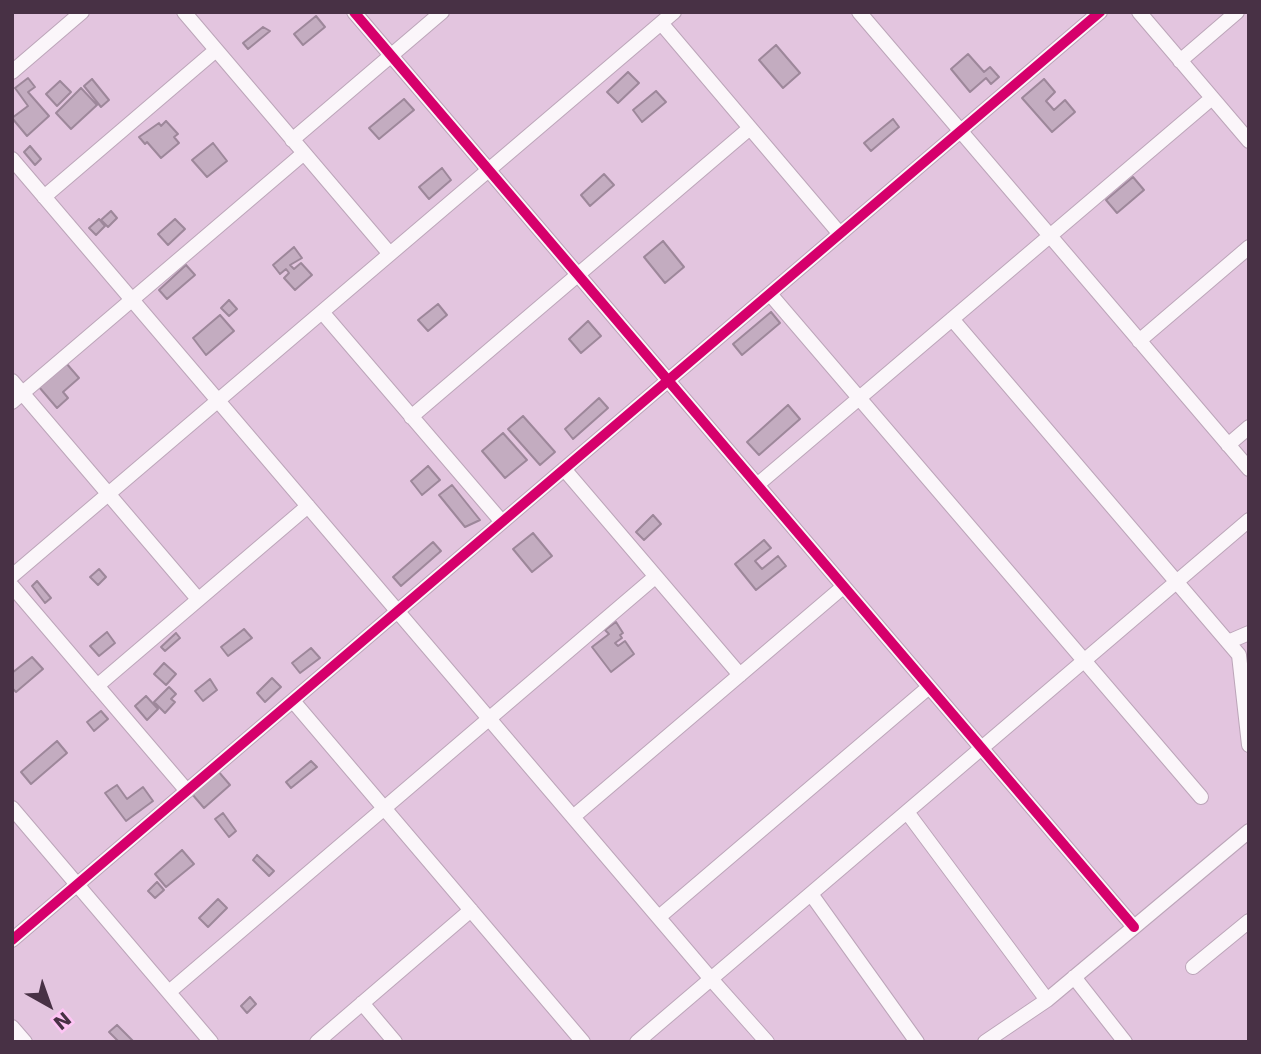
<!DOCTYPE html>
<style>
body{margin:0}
#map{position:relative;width:1261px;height:1054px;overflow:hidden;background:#e3c5df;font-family:"DejaVu Sans",sans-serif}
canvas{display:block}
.frame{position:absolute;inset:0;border:14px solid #483145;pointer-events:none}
.north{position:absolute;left:14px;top:970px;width:70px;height:70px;-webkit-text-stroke:5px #fec5f5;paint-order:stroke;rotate:140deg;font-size:19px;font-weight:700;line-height:28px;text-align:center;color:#483145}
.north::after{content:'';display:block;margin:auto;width:24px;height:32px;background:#483145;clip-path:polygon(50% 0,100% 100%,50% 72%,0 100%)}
</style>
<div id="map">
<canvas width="1261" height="1054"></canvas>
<div class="frame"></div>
<div class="north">N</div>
</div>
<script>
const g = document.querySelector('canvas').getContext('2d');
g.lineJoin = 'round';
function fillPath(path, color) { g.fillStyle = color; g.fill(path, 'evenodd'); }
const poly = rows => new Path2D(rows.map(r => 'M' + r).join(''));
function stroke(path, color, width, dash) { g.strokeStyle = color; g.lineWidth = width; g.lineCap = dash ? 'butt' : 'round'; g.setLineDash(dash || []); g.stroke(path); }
const building = poly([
 [316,16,325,27,303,45,294,34,316,16],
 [263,27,270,31,248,49,243,43,263,27],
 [776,45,800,73,783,88,759,60,776,45],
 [968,54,984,72,990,67,999,77,991,84,986,78,970,92,951,69,968,54],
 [628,72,639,83,618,103,607,92,628,72],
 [28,78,35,87,28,92,49,116,27,136,12,118,28,106,15,88,28,78],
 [92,79,109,100,101,107,84,86,92,79],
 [1044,79,1055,92,1046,101,1054,110,1065,100,1075,112,1052,132,1022,98,1044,79],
 [60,81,71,92,57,106,46,94,60,81],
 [81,88,97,105,71,129,56,113,81,88],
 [656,91,666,102,642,122,633,110,656,91],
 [404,99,414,110,379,139,369,128,404,99],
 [893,119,899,127,871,151,864,143,893,119],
 [166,121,178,134,174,137,179,143,161,158,147,142,145,144,139,137,159,123,161,126,166,121],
 [213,143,227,161,207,177,192,160,213,143],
 [30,146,41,159,35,165,24,152,30,146],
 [442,168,451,180,429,199,419,187,442,168],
 [604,174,614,185,590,206,581,195,604,174],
 [1133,177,1144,190,1117,213,1106,200,1133,177],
 [111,211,117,218,108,227,101,220,111,211],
 [99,219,105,226,96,235,89,228,99,219],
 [175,219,185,229,168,245,158,234,175,219],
 [663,241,684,267,665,283,644,257,663,241],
 [294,247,302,258,290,265,294,269,301,263,312,275,295,290,284,278,289,273,286,269,280,274,273,265,294,247],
 [186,265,195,275,167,299,159,290,186,265],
 [229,300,237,309,229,316,221,308,229,300],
 [438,304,447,315,428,331,418,320,438,304],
 [771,312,780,323,742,355,733,344,771,312],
 [220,315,234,331,206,355,193,338,220,315],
 [588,321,601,336,581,353,569,339,588,321],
 [66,363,79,378,63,392,68,398,57,408,39,387,66,363],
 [599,398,608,408,573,439,565,429,599,398],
 [788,405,800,419,759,455,747,442,788,405],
 [523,416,555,452,540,465,508,429,523,416],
 [503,433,527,460,505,478,482,451,503,433],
 [428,466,440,480,422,495,411,481,428,466],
 [452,485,480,520,465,527,439,495,452,485],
 [653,515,661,524,644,540,636,532,653,515],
 [533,533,552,556,532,572,513,549,533,533],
 [764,540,771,548,755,561,762,569,778,556,786,566,756,590,735,564,764,540],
 [433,542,441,551,401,586,393,577,433,542],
 [99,569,106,577,98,585,90,577,99,569],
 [37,581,51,598,45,603,32,586,37,581],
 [616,622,623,633,620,635,622,638,615,643,618,646,625,641,634,654,611,672,592,647,609,634,605,630,616,622],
 [244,629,252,638,228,656,221,647,244,629],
 [107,632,115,643,99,656,90,646,107,632],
 [176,633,180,638,165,651,161,647,176,633],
 [311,648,320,658,300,673,292,663,311,648],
 [32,657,43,669,16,692,12,688,12,673,32,657],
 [164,663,176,674,166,685,154,674,164,663],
 [272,678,281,687,265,702,257,693,272,678],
 [210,679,217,690,203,701,195,691,210,679],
 [169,687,176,694,171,699,175,702,165,713,154,702,169,687],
 [146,696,158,709,147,720,135,706,146,696],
 [101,711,108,719,94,731,87,722,101,711],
 [57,741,67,753,31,784,21,772,57,741],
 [311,761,317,767,291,788,286,782,311,761],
 [218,771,230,785,204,808,192,794,218,771],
 [117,785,127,799,143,787,153,801,126,821,105,793,117,785],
 [223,813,236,831,229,837,215,819,223,813],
 [182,850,194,864,166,887,155,874,182,850],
 [257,855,274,871,269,876,253,860,257,855],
 [157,882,164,890,155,898,148,891,157,882],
 [218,899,227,908,208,927,199,918,218,899],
 [250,997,256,1004,247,1013,241,1006,250,997],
 [117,1025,134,1042,119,1042,109,1032,117,1025]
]);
const minor = poly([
 [184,12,390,254],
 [354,12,1134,927],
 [859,12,1249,469],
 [1139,12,1249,141],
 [661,23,840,234],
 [1180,61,1237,12],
 [12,72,82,12],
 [292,140,442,12],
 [12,159,711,979,767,1042],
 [44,197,216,50],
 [770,294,1201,797],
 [322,312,502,522],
 [952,319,1239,655,1249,745],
 [1139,341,1249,247],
 [12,381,198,599],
 [12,402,304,153],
 [411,417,750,128],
 [1228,445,1249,427],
 [564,469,740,675],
 [757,485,1212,98],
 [12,576,674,12],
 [12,586,187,791],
 [1228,642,1249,633],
 [97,686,308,506],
 [293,701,583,1042],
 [12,808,211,1042],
 [907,812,1047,1000],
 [573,817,843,587],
 [811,894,917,1042],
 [659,917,929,687],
 [12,940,1100,12],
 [1193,967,1249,921],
 [1074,977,1125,1042],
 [169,992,655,577],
 [362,1003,395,1042],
 [12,1027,25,1042],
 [317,1042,471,910],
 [637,1042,1249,520],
 [985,1042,1047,1000,1249,831]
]);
const cycleway = poly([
 [354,12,1134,927],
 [12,940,1100,12]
]);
fillPath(building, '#c3acc0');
stroke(building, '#9d879a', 2);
stroke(minor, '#bca5b9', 16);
stroke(minor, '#fbf6fa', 14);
stroke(cycleway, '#d6006c', 10);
</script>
